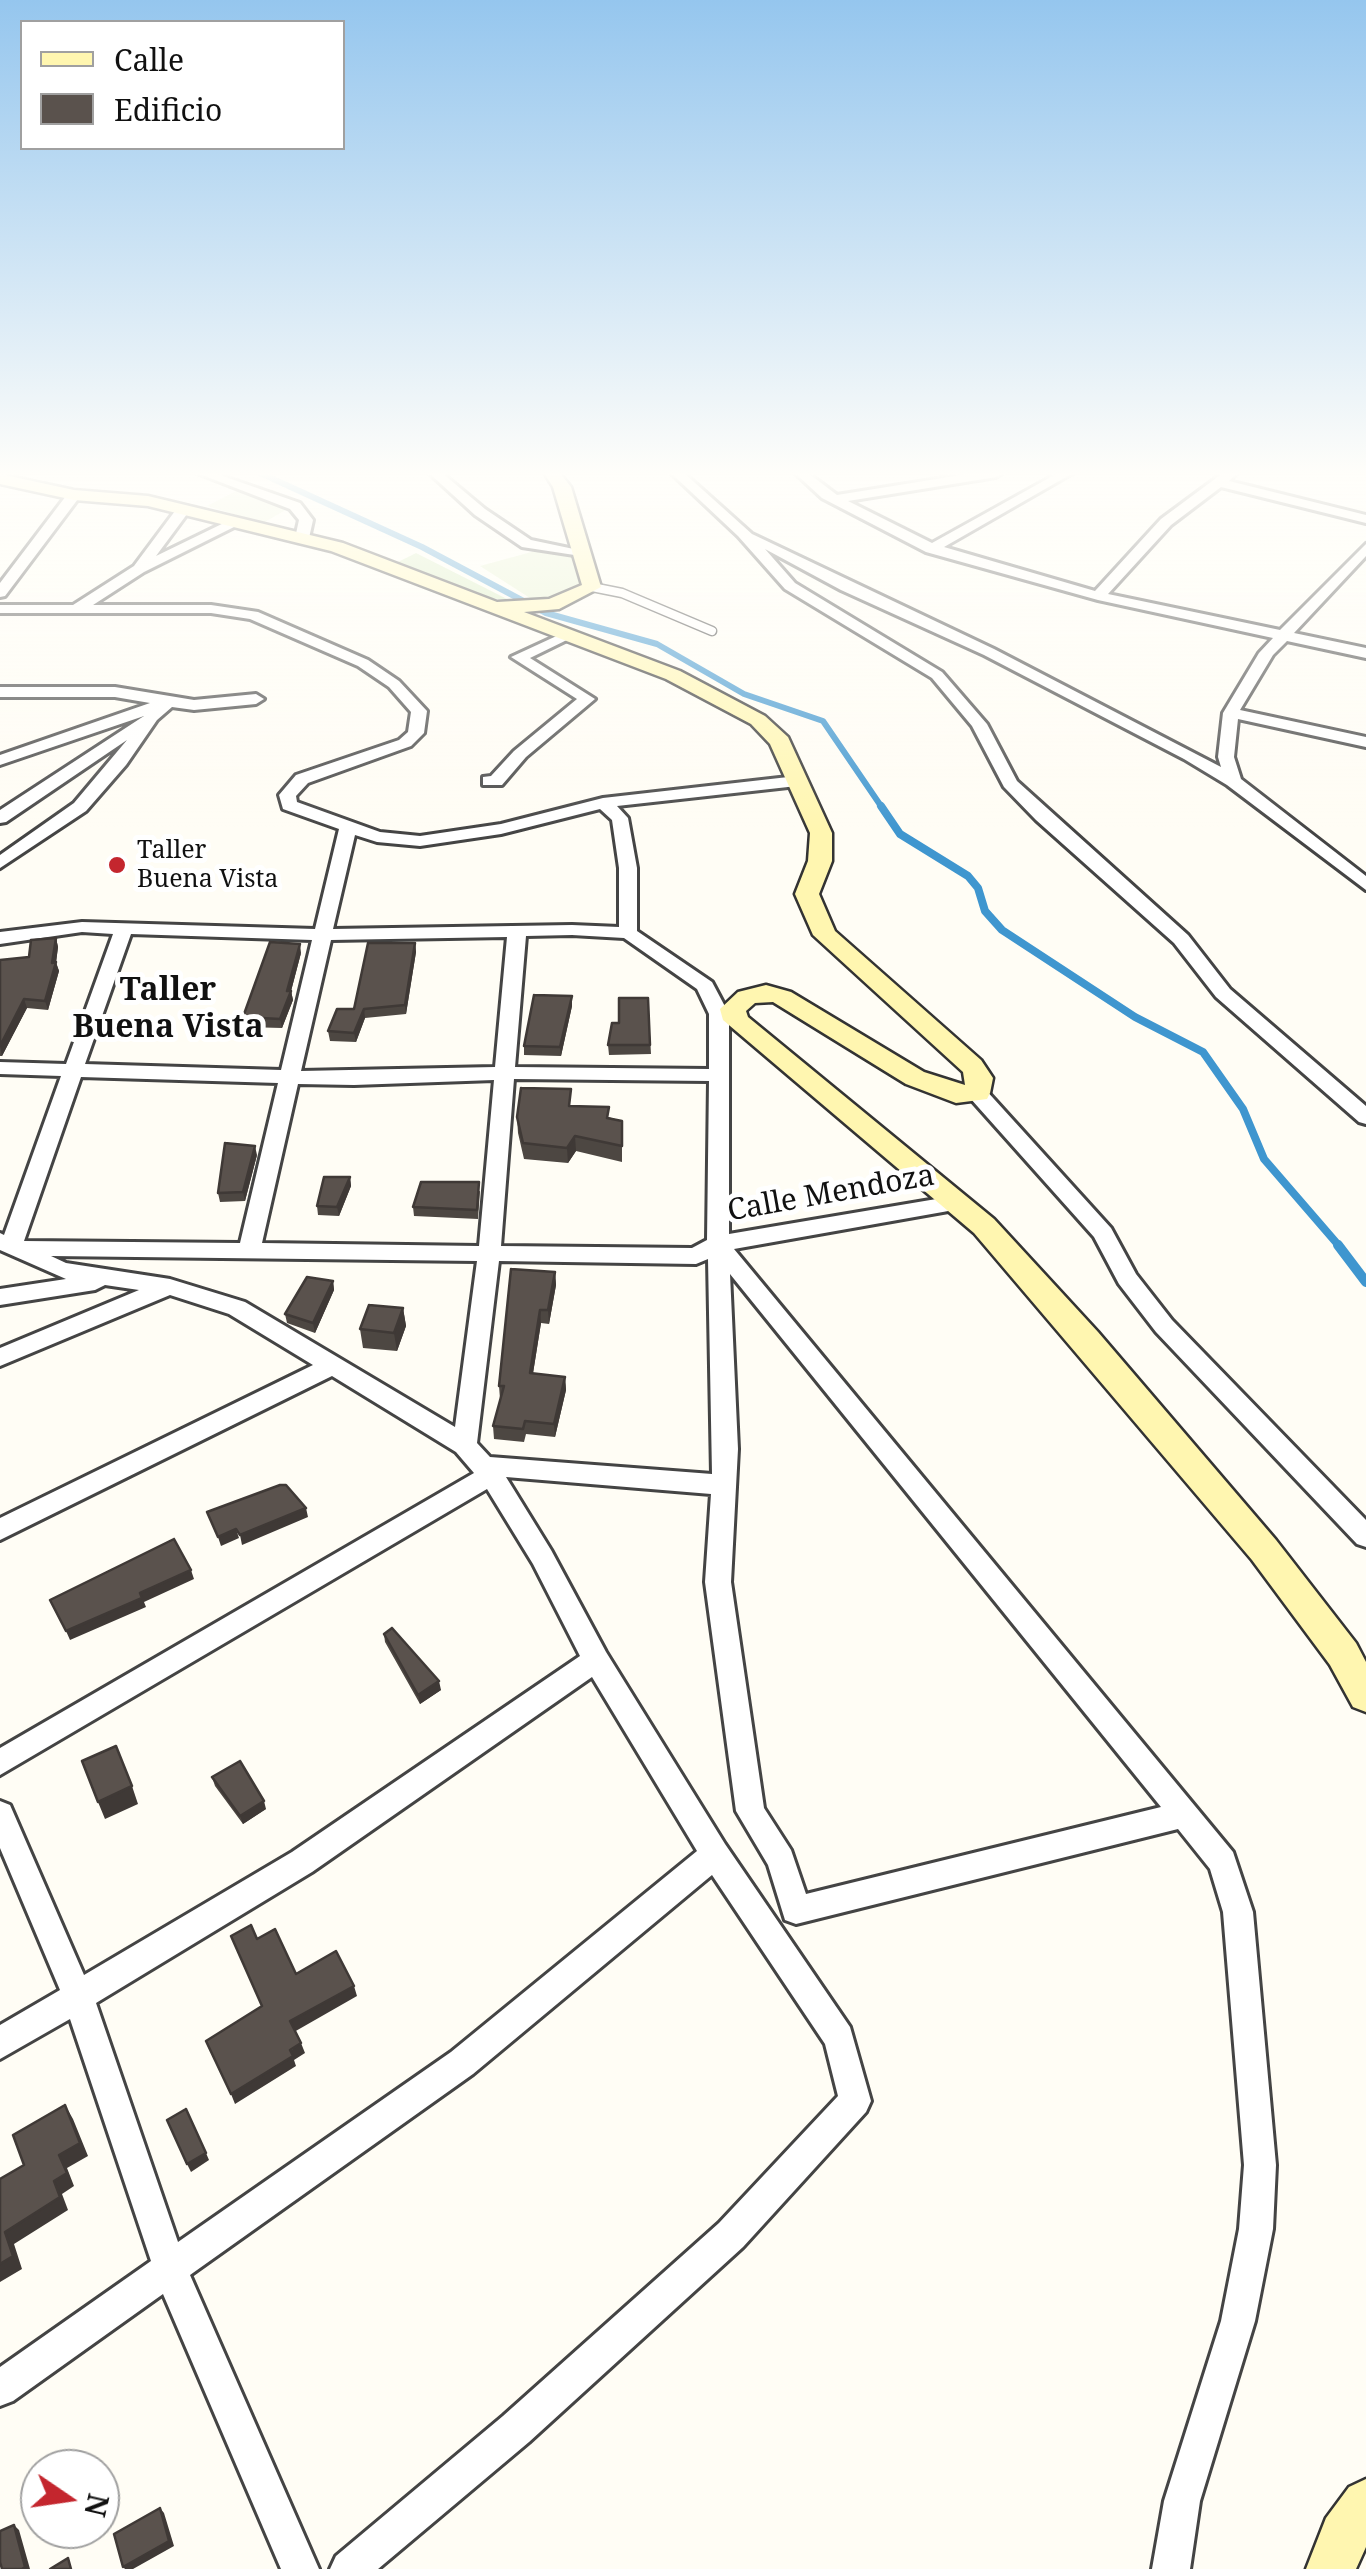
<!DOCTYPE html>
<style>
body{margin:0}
#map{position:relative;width:1366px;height:2569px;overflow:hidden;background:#fffdf5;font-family:"Noto Serif",serif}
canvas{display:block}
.legend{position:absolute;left:20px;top:20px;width:325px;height:130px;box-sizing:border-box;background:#fff;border:2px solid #a0a0a0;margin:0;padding:12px 18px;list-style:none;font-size:30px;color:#111}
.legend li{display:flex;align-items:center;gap:20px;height:50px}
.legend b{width:50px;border:2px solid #a0a0a0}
.north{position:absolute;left:20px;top:2449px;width:100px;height:100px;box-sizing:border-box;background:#fff;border:2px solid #a0a0a0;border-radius:50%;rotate:103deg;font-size:28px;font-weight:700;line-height:40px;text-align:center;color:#111}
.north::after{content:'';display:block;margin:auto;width:35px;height:45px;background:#c4262e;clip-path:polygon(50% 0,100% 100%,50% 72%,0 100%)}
</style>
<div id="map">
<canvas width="1366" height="2569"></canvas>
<ul class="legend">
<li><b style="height:12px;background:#fff6b0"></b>Calle</li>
<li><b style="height:28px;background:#5a524d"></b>Edificio</li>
</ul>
<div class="north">N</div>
</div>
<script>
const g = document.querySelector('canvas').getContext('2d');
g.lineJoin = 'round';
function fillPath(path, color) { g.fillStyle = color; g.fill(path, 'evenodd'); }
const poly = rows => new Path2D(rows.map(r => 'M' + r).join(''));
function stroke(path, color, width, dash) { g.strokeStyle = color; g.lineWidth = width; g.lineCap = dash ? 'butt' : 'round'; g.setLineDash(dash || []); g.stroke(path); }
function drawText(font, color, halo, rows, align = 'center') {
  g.font = font + ' "Noto Serif",serif'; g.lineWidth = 10; g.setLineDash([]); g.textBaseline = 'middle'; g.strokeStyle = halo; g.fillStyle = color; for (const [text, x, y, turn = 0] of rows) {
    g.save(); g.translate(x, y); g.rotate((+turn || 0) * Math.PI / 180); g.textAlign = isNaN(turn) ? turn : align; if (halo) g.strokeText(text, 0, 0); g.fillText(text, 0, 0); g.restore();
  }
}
const green = poly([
 [416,553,511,601,477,596,398,562]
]);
const pitch = poly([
 [236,491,291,507,263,523,207,506],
 [535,551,573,554,585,583,556,597,533,600,480,566]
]);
const streamFar2 = poly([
 [260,473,422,547,546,613,657,644,744,694,823,721,883,809]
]);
const streamFar1 = poly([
 [881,806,900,834,968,876,978,888,985,911,1002,930,1135,1017,1203,1052,1243,1109,1264,1159,1340,1247]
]);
const stream = poly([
 [1338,1245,1366,1282]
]);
const lane = poly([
 [592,587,622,593,712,631]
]);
const street = poly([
 [197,473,214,473,300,503,313,520,309,538,302,542,295,538,299,520,290,509,197,473],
 [429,473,442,473,485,509,531,540,588,552,581,556,522,547,475,515,429,473],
 [671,473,684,473,752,534,994,649,1221,767,1218,757,1223,713,1259,653,1273,638,1098,600,926,552,822,498,795,473,808,473,837,495,974,473,1002,473,996,477,848,501,932,543,1058,473,1073,473,944,547,1095,591,1161,519,1223,473,1237,473,1229,481,1366,515,1366,523,1221,487,1171,525,1108,594,1280,630,1366,544,1366,556,1294,633,1366,648,1366,658,1287,641,1273,655,1240,710,1366,737,1366,747,1238,719,1234,757,1241,779,1366,876,1366,890,1227,785,1184,759,984,655,841,590,765,549,795,583,942,672,987,724,1017,781,1188,935,1230,989,1366,1106,1366,1124,1359,1122,1216,997,1174,943,1036,820,1004,787,972,726,932,678,785,589,738,536,671,473],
 [69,492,81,495,5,596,0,597,0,583,69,492],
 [183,506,190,510,156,556,230,520,242,523,144,572,93,605,211,605,258,612,368,660,399,681,427,711,424,733,411,746,308,783,296,796,297,802,380,832,420,836,501,824,603,798,797,776,805,781,797,786,617,806,628,818,637,868,637,931,712,982,729,1014,729,1234,954,1196,965,1203,954,1210,734,1249,1233,1852,1253,1912,1276,2165,1273,2229,1255,2321,1200,2501,1190,2569,1152,2569,1164,2501,1221,2321,1239,2229,1244,2165,1223,1912,1210,1869,1178,1829,796,1924,785,1920,768,1865,736,1811,705,1582,711,1494,506,1477,551,1550,606,1652,725,1844,850,2027,871,2101,866,2112,743,2247,529,2442,378,2569,330,2569,336,2556,503,2416,719,2223,838,2096,825,2044,712,1875,473,2074,190,2275,319,2569,281,2569,163,2294,13,2401,0,2406,0,2367,151,2261,70,2019,0,2059,0,2025,60,1990,0,1848,0,1801,10,1805,84,1975,292,1852,580,1656,533,1564,487,1489,0,1775,0,1748,474,1473,456,1452,332,1376,0,1540,0,1518,313,1365,229,1314,170,1295,0,1366,0,1348,139,1290,105,1285,95,1290,0,1305,0,1289,66,1279,0,1250,0,1233,4,1235,61,1076,0,1074,0,1062,66,1064,113,934,82,932,0,944,0,932,82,922,315,929,339,829,283,809,279,795,296,775,399,740,408,732,411,712,389,687,358,666,250,619,211,613,0,613,0,605,73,605,134,566,178,507,183,506],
 [600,809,612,820,619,868,619,927,572,925,333,929,355,835,377,842,420,846,501,834,600,809],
 [131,934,312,940,281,1070,85,1064,131,934],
 [572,935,624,938,697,989,709,1014,709,1069,515,1067,526,936,572,935],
 [507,937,495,1067,301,1071,331,940,507,937],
 [81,1077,278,1083,240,1243,24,1241,81,1077],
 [514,1079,709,1081,707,1240,692,1248,501,1246,514,1079],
 [494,1080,479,1246,262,1243,298,1084,354,1085,494,1080],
 [51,1256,477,1261,455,1427,245,1302,170,1279,66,1263,51,1256],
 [708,1259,712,1474,490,1457,477,1443,499,1261,696,1264,708,1259],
 [730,1274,1161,1807,806,1894,791,1850,764,1808,731,1582,738,1449,730,1274],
 [592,1677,697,1851,451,2052,178,2242,96,2003,312,1872,592,1677],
 [563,633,575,636,530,658,595,699,526,757,502,785,483,785,483,777,491,776,514,751,577,699,511,657,563,633],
 [0,687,115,687,194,700,256,694,264,699,256,704,194,710,172,707,157,720,126,765,86,811,0,868,0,855,74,803,127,740,6,822,0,823,0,810,144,716,0,765,0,755,150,703,115,697,0,697,0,687],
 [977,1087,984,1088,1111,1228,1136,1274,1172,1320,1366,1520,1366,1547,1357,1544,1156,1332,1119,1284,1094,1237,970,1098,967,1093,977,1087]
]);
const secondary = poly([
 [544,473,560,473,571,487,601,587,559,609,524,612,680,671,765,716,788,737,832,833,832,861,819,894,835,931,981,1060,993,1078,990,1093,987,1099,956,1103,906,1084,773,1002,755,1003,746,1011,748,1017,994,1219,1098,1332,1276,1540,1356,1643,1366,1662,1366,1712,1353,1707,1330,1665,1252,1560,974,1233,723,1020,720,1009,738,992,766,985,791,992,924,1072,965,1085,963,1072,813,935,795,894,808,861,810,833,770,744,751,724,666,679,331,551,148,506,74,500,0,484,0,474,74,490,148,496,343,543,497,602,549,599,582,585,553,487,544,473],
 [1366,2479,1366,2547,1356,2569,1306,2569,1326,2518,1349,2487,1366,2479]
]);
const wall = poly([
 [56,938,58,947,56,962,59,971,48,1010,27,1008,2,1056,0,1056,0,960,29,957],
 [415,943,416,952,406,1014,365,1018,356,1042,330,1041,328,1031,354,1009],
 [301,953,291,991,293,1000,282,1028,245,1027,243,1017],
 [572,996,572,1006,561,1056,524,1055,524,1046],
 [648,998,651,1054,609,1055,608,1045],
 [571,1106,622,1121,622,1162,576,1151,568,1163,524,1159,518,1133,517,1117],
 [257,1155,245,1201,220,1202,218,1193],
 [350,1177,351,1186,339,1216,318,1215,317,1206],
 [480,1191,478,1219,414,1216,413,1207],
 [555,1272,556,1285,549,1324,541,1323,533,1373,565,1377,566,1390,555,1437,526,1434,524,1442,494,1439,493,1426,500,1399,499,1386],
 [333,1281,334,1290,315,1333,287,1323,285,1314],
 [403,1308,406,1326,397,1351,363,1348,360,1329],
 [384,1634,441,1690,420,1704,385,1642],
 [212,1777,266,1809,243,1824,215,1786]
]);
const shadedWall = poly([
 [56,938,58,947,56,963,59,971,48,1010,45,1001],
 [415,943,416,952,406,1014,405,1005],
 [300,944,301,953,290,995,291,991,293,1000,282,1028,280,1019],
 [572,996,572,1006,561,1056,560,1047],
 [24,999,27,1008,2,1056,0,1046],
 [364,1009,365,1018,356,1042,354,1033],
 [575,1136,576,1151,568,1163,567,1148],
 [255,1146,257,1155,245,1201,243,1192],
 [350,1177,351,1186,339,1216,337,1207],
 [555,1272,556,1285,549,1324,548,1310],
 [333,1281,334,1290,315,1333,313,1323],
 [403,1308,406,1326,397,1351,394,1333],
 [540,1310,541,1323,531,1386,530,1373],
 [565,1377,566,1390,555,1437,554,1424],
 [306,1508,308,1517,242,1545,240,1535],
 [236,1529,239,1538,221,1546,218,1537],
 [191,1570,194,1579,144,1602,146,1607,70,1640,66,1631,140,1593],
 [439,1681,441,1690,420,1704,418,1695],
 [132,1786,138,1804,105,1819,98,1802],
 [264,1801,266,1809,243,1824,240,1816],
 [354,1986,357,1996,294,2032,290,2021],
 [301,2043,305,2053,294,2060,296,2066,235,2104,231,2094],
 [65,2105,73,2119,88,2156,67,2168,74,2186,62,2194,68,2210,14,2244,22,2269,0,2282,0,2264,5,2232,54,2181],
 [206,2153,209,2160,191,2172,187,2164],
 [160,2508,164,2513,174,2546,133,2569,125,2569,123,2567],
 [14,2525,19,2530,30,2569,22,2569]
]);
const building = poly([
 [56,938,52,963,56,962,45,1001,24,999,0,1046,0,960,29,957,31,940,56,938],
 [270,942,300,944,287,991,291,991,280,1019,243,1017,270,942],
 [368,943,415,943,405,1005,364,1009,354,1033,328,1031,337,1009,354,1009,368,943],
 [534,995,572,996,560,1047,524,1046,534,995],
 [619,998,648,998,650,1045,608,1045,612,1023,619,1023,619,998],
 [521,1088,571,1089,569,1106,609,1107,607,1118,622,1121,622,1146,575,1136,567,1148,523,1143,517,1117,521,1088],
 [225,1143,255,1146,243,1192,218,1193,225,1143],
 [324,1177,350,1177,337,1207,317,1206,324,1177],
 [421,1182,479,1182,477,1210,413,1207,421,1182],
 [511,1269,555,1272,548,1310,540,1310,530,1373,565,1377,554,1424,525,1421,523,1429,493,1426,504,1386,499,1386,511,1269],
 [307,1277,333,1281,313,1323,285,1314,307,1277],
 [369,1305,403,1308,394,1333,360,1329,369,1305],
 [280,1485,286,1485,306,1508,240,1535,236,1529,218,1537,207,1512,280,1485],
 [174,1539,191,1570,140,1593,142,1598,66,1631,50,1600,174,1539],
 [392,1628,439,1681,418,1695,384,1634,392,1628],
 [116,1746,132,1786,98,1802,82,1761,116,1746],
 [240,1761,264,1801,240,1816,212,1777,240,1761],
 [251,1925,257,1939,275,1929,296,1974,336,1951,354,1986,290,2021,301,2043,290,2050,293,2056,231,2094,206,2041,262,2006,231,1936,251,1925],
 [65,2105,80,2143,59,2155,67,2173,54,2181,60,2197,5,2232,13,2256,0,2264,0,2179,24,2165,13,2135,65,2105],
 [186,2109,206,2153,187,2164,167,2120,186,2109],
 [160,2508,169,2541,123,2567,114,2534,160,2508],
 [14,2525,25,2567,22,2569,2,2569,0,2562,0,2531,14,2525],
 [68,2558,71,2569,50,2569,68,2558]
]);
const markers = [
 [117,865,10,"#c4262e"]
];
const farPoinames = [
 ["Taller",137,851],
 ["Buena Vista",137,880]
];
const streetNames = [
 ["Calle Mendoza",831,1194,-10]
];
const neighbourhoodNames = [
 ["Taller",168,991],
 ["Buena Vista",168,1028]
];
fillPath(green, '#d5ebbd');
fillPath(pitch, '#e6f2cf');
stroke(streamFar2, '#3f96cf', 6);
stroke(streamFar1, '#3f96cf', 8);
stroke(stream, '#3f96cf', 10);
stroke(lane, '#444', 11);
stroke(street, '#444', 6);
stroke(secondary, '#333', 5);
stroke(lane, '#fff', 8);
fillPath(street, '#fff');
fillPath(secondary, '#fff6b0');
fillPath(wall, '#4d4742');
fillPath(shadedWall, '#3f3936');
fillPath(building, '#5a524d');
stroke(building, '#3f3936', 2.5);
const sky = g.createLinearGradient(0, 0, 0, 832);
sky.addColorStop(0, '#95c6ee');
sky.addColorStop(0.57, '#fffefa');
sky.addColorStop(1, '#fffefa00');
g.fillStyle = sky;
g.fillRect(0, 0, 1366, 832);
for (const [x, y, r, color] of markers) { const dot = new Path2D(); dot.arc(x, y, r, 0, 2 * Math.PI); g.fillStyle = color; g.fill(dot); stroke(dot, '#fff', 4); }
drawText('25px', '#111', '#fff', farPoinames, 'left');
drawText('30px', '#111', '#fff', streetNames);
drawText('bold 32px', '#111', '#fff', neighbourhoodNames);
</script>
